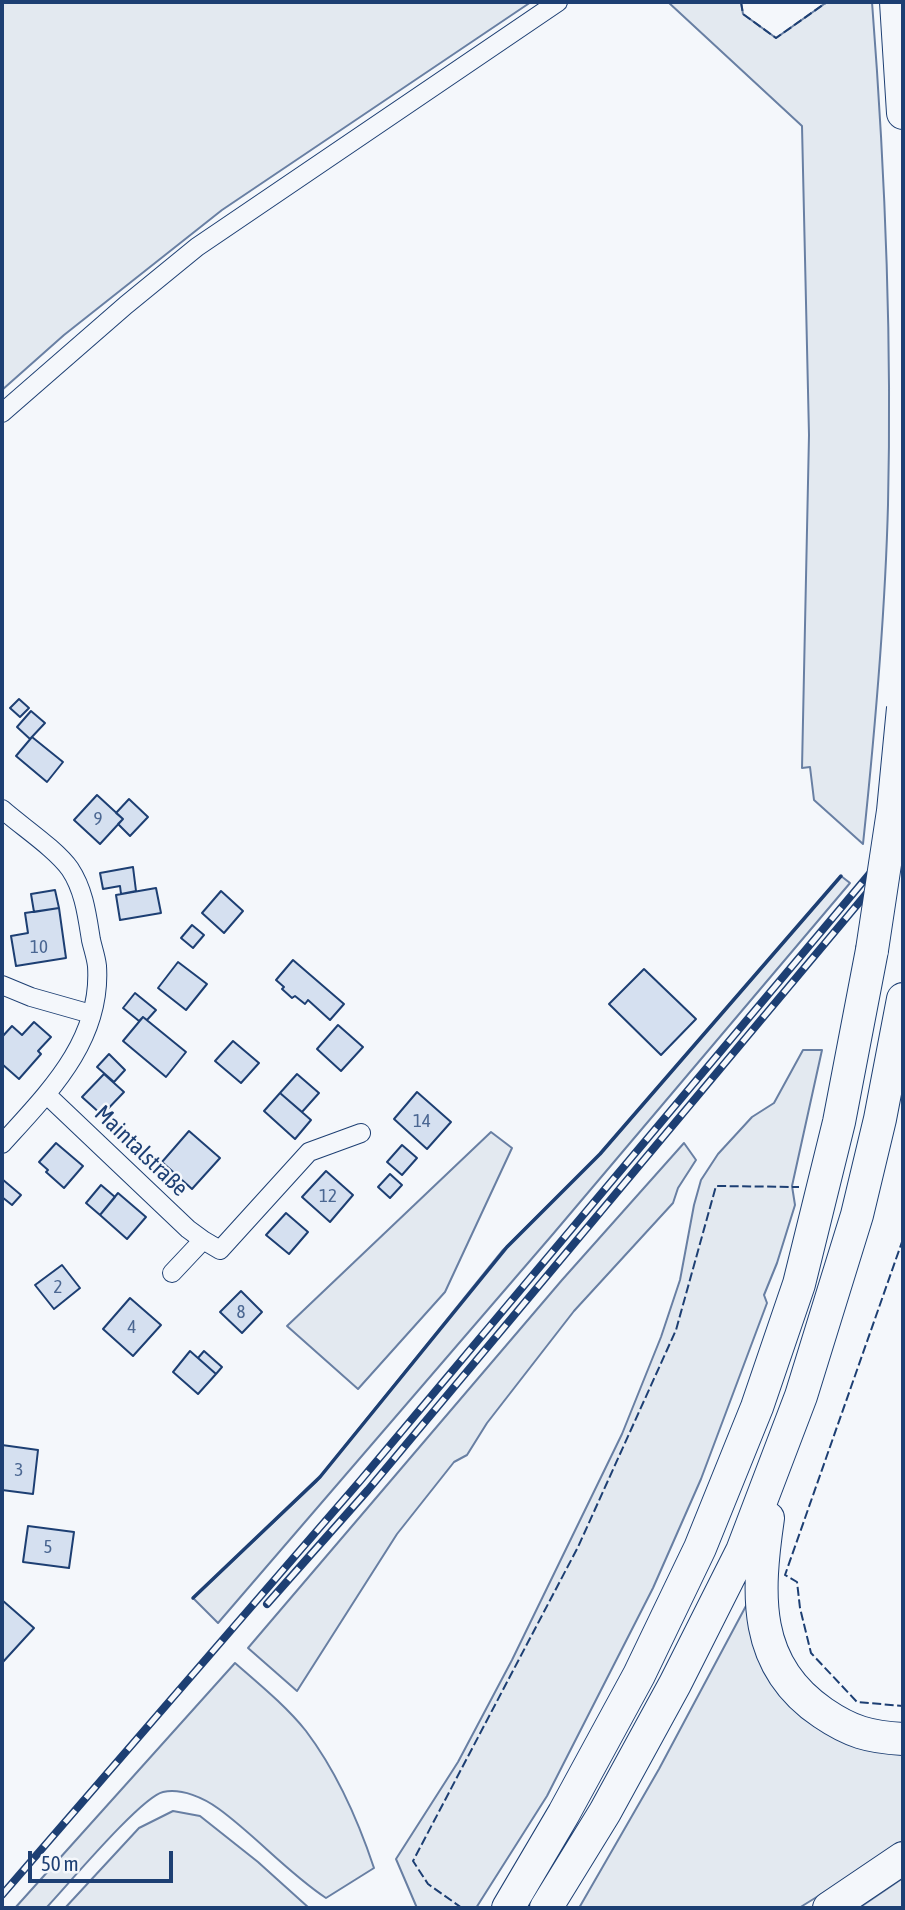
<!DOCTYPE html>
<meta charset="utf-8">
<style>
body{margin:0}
#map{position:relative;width:905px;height:1910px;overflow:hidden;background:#f4f7fb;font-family:"Asap Condensed",sans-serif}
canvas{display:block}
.frame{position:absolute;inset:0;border:4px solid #1d3f73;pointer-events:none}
.scale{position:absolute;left:28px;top:1851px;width:145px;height:32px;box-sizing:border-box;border:4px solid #1d3f73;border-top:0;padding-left:9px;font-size:21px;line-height:24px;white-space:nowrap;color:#1d3f73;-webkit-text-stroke:5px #f4f7fb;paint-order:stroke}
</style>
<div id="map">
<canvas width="905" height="1910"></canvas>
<div class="frame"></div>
<div class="scale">50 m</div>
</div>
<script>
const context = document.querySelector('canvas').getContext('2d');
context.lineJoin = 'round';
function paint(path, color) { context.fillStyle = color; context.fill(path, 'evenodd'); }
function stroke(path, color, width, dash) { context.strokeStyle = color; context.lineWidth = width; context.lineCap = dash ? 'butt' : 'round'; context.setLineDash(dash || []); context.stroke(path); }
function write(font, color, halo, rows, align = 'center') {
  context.font = font + ' "Asap Condensed",sans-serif'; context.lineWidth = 5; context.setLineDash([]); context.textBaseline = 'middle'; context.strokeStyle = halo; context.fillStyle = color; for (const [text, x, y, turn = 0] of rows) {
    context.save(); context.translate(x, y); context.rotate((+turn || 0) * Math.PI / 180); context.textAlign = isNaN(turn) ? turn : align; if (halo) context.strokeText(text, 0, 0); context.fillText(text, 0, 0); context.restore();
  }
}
const green = new Path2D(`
 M 2,2 L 531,2 L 222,210 L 64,335 L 2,390 Z
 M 668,2 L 741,2 L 743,14 L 776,38 L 827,2 L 872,2 C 885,169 892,337 888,505 C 885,619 875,731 863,844 L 814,800 L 810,767 L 802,768 L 809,435 L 802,126 Z
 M 841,876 L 850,883 L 553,1234 L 218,1623 L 193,1598 L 316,1482 L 503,1250 L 600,1154 Z
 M 803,1050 L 822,1050 L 792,1186 L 795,1205 L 777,1263 L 764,1295 L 767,1303 L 701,1479 L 653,1588 L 547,1796 L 476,1908 L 417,1908 L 396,1859 L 458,1762 L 512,1660 L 622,1434 L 661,1337 L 680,1280 L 694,1205 L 701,1180 L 718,1154 L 752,1117 L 774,1103 Z
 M 491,1132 L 512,1148 L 445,1292 L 358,1389 L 287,1326 Z
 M 684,1143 L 696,1160 L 678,1188 L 673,1203 L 574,1311 L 487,1423 L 467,1455 L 454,1462 L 397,1534 L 297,1691 L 248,1648 L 562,1280 Z
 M 747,1604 L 755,1649 L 903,1754 L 903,1841 L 886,1854 L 799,1908 L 579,1908 L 659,1769 Z
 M 235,1663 C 259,1684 286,1706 306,1731 C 337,1772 358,1820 374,1868 L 326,1898 C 287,1872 256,1836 219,1809 C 204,1798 182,1788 163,1792 C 141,1797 66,1887 46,1908 L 15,1908 Z
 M 173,1811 L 200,1816 L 258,1862 L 309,1908 L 65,1908 L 139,1828 Z
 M 903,1878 L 903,1908 L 859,1908 Z`);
const building = new Path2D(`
 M 19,699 L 29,708 L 20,717 L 10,708 Z
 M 31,711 L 45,723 L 30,739 L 17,727 Z
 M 32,737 L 63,762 L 47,782 L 16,756 Z
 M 97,795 L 123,819 L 100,844 L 74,820 Z
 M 129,799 L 148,817 L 130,836 L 118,824 L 123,819 L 116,813 Z
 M 133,867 L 136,891 L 121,894 L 120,886 L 103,889 L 100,873 Z
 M 156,888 L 161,913 L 120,920 L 116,895 Z
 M 55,890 L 59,908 L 34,912 L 31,894 Z
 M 221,891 L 243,911 L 224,933 L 202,913 Z
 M 59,908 L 66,958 L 16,966 L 11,936 L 28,933 L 25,913 Z
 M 192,925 L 204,935 L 193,948 L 181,938 Z
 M 293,960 L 344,1004 L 330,1020 L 308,1000 L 305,1004 L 295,996 L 292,998 L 282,989 L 284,987 L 276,980 Z
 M 178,962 L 207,984 L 186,1010 L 158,988 Z
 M 644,969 L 696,1019 L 661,1055 L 609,1004 Z
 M 135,993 L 156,1010 L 147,1020 L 143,1017 L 139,1021 L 123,1008 Z
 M 143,1017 L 186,1052 L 166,1077 L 123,1041 Z
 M 34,1022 L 51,1037 L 38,1051 L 41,1054 L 19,1079 L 2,1064 L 2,1037 L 12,1026 L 22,1035 Z
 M 338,1025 L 363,1047 L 341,1071 L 317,1049 Z
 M 233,1041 L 259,1063 L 241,1083 L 215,1061 Z
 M 109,1054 L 125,1070 L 114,1082 L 97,1067 Z
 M 104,1074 L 124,1092 L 102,1115 L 82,1097 Z
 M 297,1074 L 319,1093 L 302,1112 L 280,1093 Z
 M 417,1092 L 451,1122 L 427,1149 L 394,1119 Z
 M 280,1093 L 311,1120 L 295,1139 L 264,1111 Z
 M 189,1131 L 220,1158 L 192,1189 L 162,1162 Z
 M 56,1143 L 83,1166 L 64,1188 L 46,1172 L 48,1170 L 39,1162 Z
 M 402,1145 L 417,1158 L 402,1175 L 387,1162 Z
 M 326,1171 L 353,1195 L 330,1222 L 302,1197 Z
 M 390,1174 L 402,1185 L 390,1198 L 378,1187 Z
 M 2,1179 L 21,1195 L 12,1205 L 2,1197 Z
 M 101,1185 L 115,1197 L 100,1215 L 86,1203 Z
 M 118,1193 L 146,1217 L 127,1239 L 100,1215 Z
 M 286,1213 L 308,1232 L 289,1254 L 266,1235 Z
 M 62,1265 L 80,1288 L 54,1309 L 35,1285 Z
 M 241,1291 L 262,1312 L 242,1333 L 220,1312 Z
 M 130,1298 L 161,1325 L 133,1356 L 103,1329 Z
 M 190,1351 L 216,1374 L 198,1394 L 173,1372 Z
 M 204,1351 L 222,1367 L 216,1374 L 198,1358 Z
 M 2,1445 L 38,1450 L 33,1494 L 2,1490 Z
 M 28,1526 L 74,1532 L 69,1568 L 23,1562 Z
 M 2,1600 L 34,1628 L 2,1663 Z`);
const minor = new Path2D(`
 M 2,413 L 126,305 L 197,247 L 558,2
 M 2,809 C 21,826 56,849 70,869 C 84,890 87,915 91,940 C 93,949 96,957 97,966 C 102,1041 48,1093 2,1144
 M 2,985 L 31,997 L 91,1014
 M 47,1095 L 188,1229 L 203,1240 L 172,1273
 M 203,1240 L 220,1250 L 309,1152 L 361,1133`);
const motorway = new Path2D(`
 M 896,2 L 903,113
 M 768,1518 C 757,1594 752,1665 823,1713 C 851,1732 869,1737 903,1739
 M 508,1908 L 564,1813 L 639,1675 L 700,1548 L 757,1407 L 799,1284 L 839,1122 L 872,950
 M 546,1908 L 605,1812 L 675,1684 L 742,1551 L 801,1396 L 857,1215 L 880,1119 L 903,999
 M 829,1908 L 903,1858`);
const rail = new Path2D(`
 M 267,1604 L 368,1490 L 903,850
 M 2,1895 L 360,1481 L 903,834`);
const motorwayBridge = new Path2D(`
 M 872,950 L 893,811 L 903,708`);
const fence = new Path2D(`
 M 741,2 L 743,14 L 776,38 L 827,2
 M 903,1239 L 785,1575 L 797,1582 L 800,1608 L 811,1653 L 857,1702 L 903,1706
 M 462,1908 L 428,1884 L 413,1861 L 578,1547 L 676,1330 L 716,1186 L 799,1187`);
const wall = new Path2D(`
 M 193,1598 L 320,1477 L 507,1247 L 600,1154 L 841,876`);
const numberNames = [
 ["9",98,819],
 ["10",39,947],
 ["14",422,1121],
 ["12",328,1196],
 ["2",58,1287],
 ["8",241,1312],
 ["4",132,1327],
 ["3",19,1470],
 ["5",48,1547]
];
const streetNames = [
 ["Maintalstraße",141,1151,44]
];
paint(green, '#e3e9f0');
stroke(green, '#687fa3', 2);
paint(building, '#d5e0f0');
stroke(building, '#1d3f73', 2);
stroke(minor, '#1d3f73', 20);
stroke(motorway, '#1d3f73', 34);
stroke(minor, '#f4f7fb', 18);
stroke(motorway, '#f4f7fb', 32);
stroke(rail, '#1d3f73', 8);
stroke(rail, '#f4f7fb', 5, [16]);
stroke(motorwayBridge, '#1d3f73', 34, []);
stroke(motorwayBridge, '#f4f7fb', 32);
stroke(fence, '#1d3f73', 2, [9, 3.5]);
stroke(wall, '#1d3f73', 3.5);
write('19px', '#4b6792', null, numberNames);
write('23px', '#1d3f73', '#f4f7fb', streetNames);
</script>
